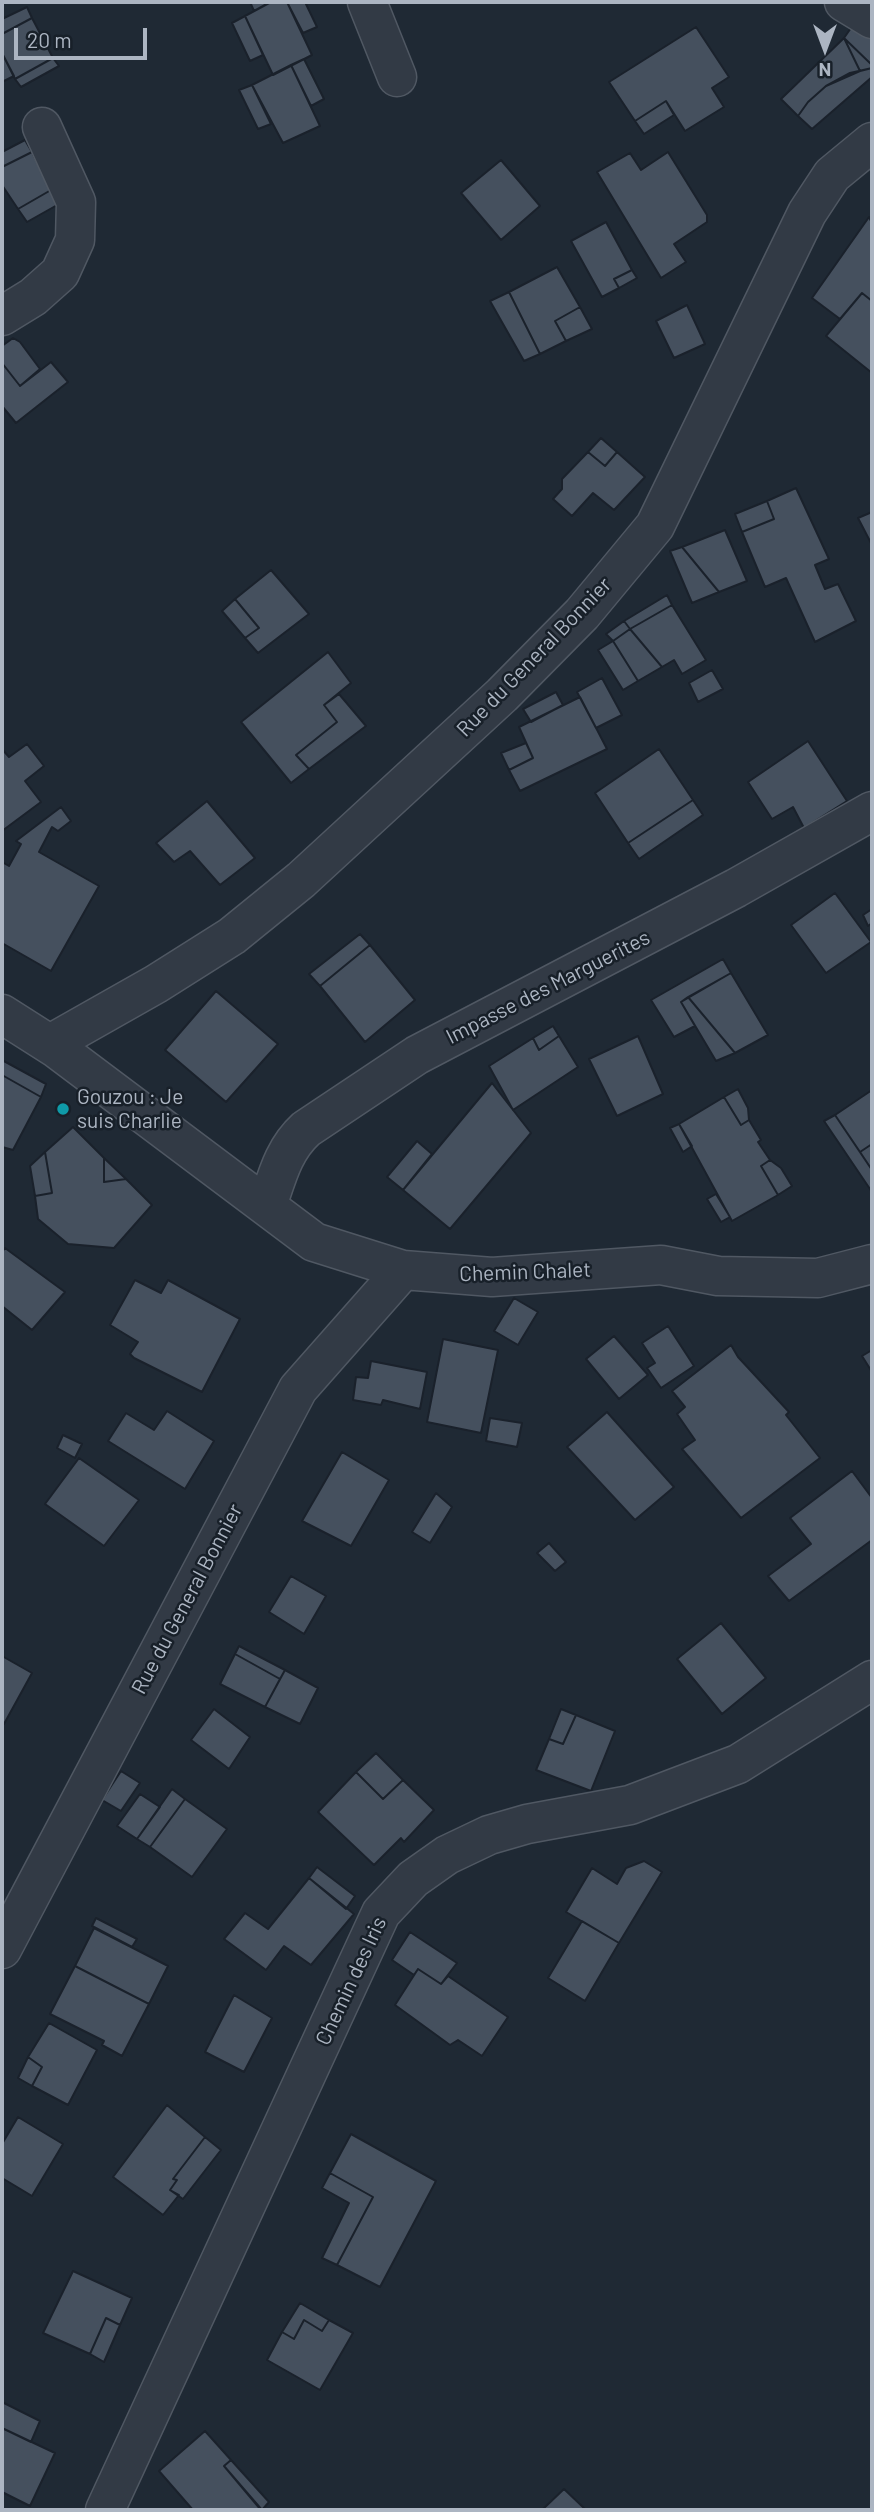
<!DOCTYPE html>
<style>
body{margin:0}
#map{position:relative;width:874px;height:2512px;overflow:hidden;background:#1f2934;font-family:Barlow,sans-serif}
canvas{display:block}
.frame{position:absolute;inset:0;border:4px solid #acb5c2;pointer-events:none}
.north{position:absolute;left:790px;top:14px;width:70px;height:70px;-webkit-text-stroke:5px #182029;paint-order:stroke;rotate:180deg;font-size:19px;font-weight:700;line-height:28px;text-align:center;color:#acb5c2}
.north::after{content:'';display:block;margin:auto;width:24px;height:32px;background:#acb5c2;clip-path:polygon(50% 0,100% 100%,50% 72%,0 100%)}
.scale{position:absolute;left:14px;top:28px;width:133px;height:32px;box-sizing:border-box;border:4px solid #acb5c2;border-top:0;padding-left:9px;font-size:21px;line-height:24px;white-space:nowrap;color:#acb5c2;-webkit-text-stroke:5px #182029;paint-order:stroke}
</style>
<div id="map">
<canvas width="874" height="2512"></canvas>
<div class="frame"></div>
<div class="north">N</div>
<div class="scale">20 m</div>
</div>
<script>
const context = document.querySelector('canvas').getContext('2d');
context.lineJoin = 'round';
function paint(path, color) { context.fillStyle = color; context.fill(path, 'evenodd'); }
function stroke(path, color, width, dash) { context.strokeStyle = color; context.lineWidth = width; context.lineCap = dash ? 'butt' : 'round'; context.setLineDash(dash || []); context.stroke(path); }
function write(font, color, halo, rows, align = 'center') {
  context.font = font + ' Barlow,sans-serif'; context.lineWidth = 5; context.setLineDash([]); context.textBaseline = 'middle'; context.strokeStyle = halo; context.fillStyle = color; for (const [text, x, y, turn = 0] of rows) {
    context.save(); context.translate(x, y); context.rotate((+turn || 0) * Math.PI / 180); context.textAlign = isNaN(turn) ? turn : align; if (halo) context.strokeText(text, 0, 0); context.fillText(text, 0, 0); context.restore();
  }
}
const building = new Path2D(`
 M 250,2 L 263,2 L 265,5 L 254,11 Z
 M 271,2 L 287,2 L 312,55 L 273,75 L 245,16 Z
 M 287,2 L 305,2 L 317,27 L 303,33 Z
 M 27,7 L 32,18 L 2,34 L 2,19 Z
 M 245,16 L 263,55 L 250,61 L 232,23 Z
 M 32,18 L 53,58 L 15,79 L 2,53 L 2,34 Z
 M 853,25 L 872,33 L 872,65 L 844,38 Z
 M 696,27 L 729,77 L 712,88 L 724,107 L 685,131 L 666,101 L 635,121 L 609,82 Z
 M 844,38 L 872,65 L 872,68 L 860,71 Z
 M 844,38 L 860,71 L 826,86 L 808,102 L 798,116 L 781,99 Z
 M 2,53 L 14,76 L 2,82 Z
 M 53,58 L 59,66 L 21,87 L 15,79 Z
 M 304,59 L 324,99 L 311,106 L 291,65 Z
 M 291,65 L 320,126 L 283,143 L 252,85 Z
 M 872,68 L 872,77 L 812,129 L 798,116 L 808,102 L 826,86 L 850,73 Z
 M 252,85 L 271,124 L 258,129 L 239,90 Z
 M 666,101 L 674,115 L 644,134 L 635,121 Z
 M 25,140 L 32,152 L 2,167 L 2,152 Z
 M 32,152 L 51,190 L 18,209 L 2,185 L 2,167 Z
 M 668,152 L 707,215 L 707,222 L 674,244 L 686,262 L 661,278 L 597,172 L 630,153 L 641,170 Z
 M 501,160 L 540,206 L 501,240 L 461,193 Z
 M 51,190 L 59,204 L 27,222 L 18,209 Z
 M 869,217 L 872,223 L 872,301 L 862,293 L 840,319 L 812,298 Z
 M 606,222 L 632,270 L 614,279 L 619,288 L 602,297 L 571,241 Z
 M 557,267 L 580,307 L 555,321 L 566,341 L 540,354 L 509,292 Z
 M 632,270 L 637,278 L 619,288 L 614,279 Z
 M 509,292 L 540,354 L 524,361 L 490,301 Z
 M 862,293 L 872,301 L 872,373 L 826,336 Z
 M 687,305 L 705,344 L 674,358 L 656,321 Z
 M 580,307 L 592,329 L 566,341 L 555,321 Z
 M 13,338 L 20,342 L 40,369 L 20,386 L 2,363 L 2,346 Z
 M 51,362 L 68,382 L 16,423 L 2,406 L 2,363 L 20,386 Z
 M 601,438 L 617,452 L 605,466 L 588,452 Z
 M 588,452 L 605,466 L 617,452 L 645,477 L 614,510 L 593,493 L 572,516 L 553,499 L 562,489 L 562,479 Z
 M 796,488 L 829,559 L 815,565 L 825,589 L 838,584 L 856,621 L 815,642 L 786,578 L 765,587 L 742,532 L 774,519 L 767,501 Z
 M 767,501 L 774,519 L 742,532 L 735,514 Z
 M 872,512 L 872,545 L 858,518 Z
 M 725,530 L 747,581 L 719,592 L 682,547 Z
 M 682,547 L 719,592 L 692,603 L 670,551 Z
 M 271,570 L 309,614 L 258,653 L 245,638 L 259,628 L 235,599 Z
 M 667,595 L 672,605 L 630,629 L 624,621 Z
 M 235,599 L 259,628 L 245,638 L 222,611 Z
 M 672,605 L 706,660 L 682,674 L 674,660 L 662,667 L 630,629 Z
 M 624,621 L 630,629 L 613,641 L 606,634 Z
 M 630,629 L 662,667 L 638,681 L 613,641 Z
 M 613,641 L 638,681 L 623,690 L 598,650 Z
 M 328,652 L 351,683 L 324,705 L 337,722 L 296,755 L 309,769 L 291,783 L 241,722 Z
 M 712,670 L 723,689 L 698,702 L 689,683 Z
 M 602,678 L 622,715 L 596,728 L 577,692 Z
 M 556,692 L 563,705 L 531,722 L 523,709 Z
 M 339,694 L 366,726 L 309,769 L 296,755 L 337,722 L 324,705 Z
 M 580,697 L 607,749 L 520,791 L 509,770 L 533,758 L 519,727 Z
 M 808,741 L 847,801 L 804,828 L 793,807 L 772,819 L 748,782 Z
 M 526,743 L 533,758 L 509,770 L 501,753 Z
 M 27,744 L 44,766 L 25,781 L 41,802 L 2,831 L 2,749 L 9,757 Z
 M 659,749 L 693,800 L 628,843 L 595,793 Z
 M 693,800 L 703,815 L 639,859 L 628,843 Z
 M 207,801 L 255,858 L 220,885 L 190,851 L 174,862 L 156,843 Z
 M 61,807 L 71,821 L 58,831 L 52,827 L 39,852 L 99,886 L 51,971 L 2,943 L 2,862 L 9,866 L 21,844 L 16,841 Z
 M 835,893 L 871,942 L 826,973 L 791,925 Z
 M 872,909 L 872,923 L 868,926 L 863,915 Z
 M 360,934 L 370,945 L 320,986 L 309,974 Z
 M 370,945 L 415,1000 L 365,1042 L 320,986 Z
 M 723,959 L 731,973 L 681,1002 L 695,1026 L 674,1037 L 651,1000 Z
 M 731,973 L 768,1035 L 735,1053 L 688,997 Z
 M 216,991 L 278,1044 L 226,1102 L 165,1050 Z
 M 688,997 L 735,1053 L 716,1061 L 681,1002 Z
 M 553,1026 L 559,1036 L 539,1050 L 533,1038 Z
 M 559,1036 L 578,1067 L 513,1110 L 489,1066 L 533,1038 L 539,1050 Z
 M 638,1036 L 663,1094 L 617,1116 L 589,1059 Z
 M 2,1060 L 46,1084 L 41,1097 L 2,1075 Z
 M 2,1075 L 41,1097 L 13,1150 L 2,1147 Z
 M 492,1083 L 531,1133 L 450,1229 L 403,1190 Z
 M 738,1089 L 748,1108 L 749,1120 L 741,1125 L 724,1097 Z
 M 872,1090 L 872,1144 L 860,1152 L 835,1115 Z
 M 724,1097 L 741,1125 L 749,1120 L 761,1140 L 758,1142 L 770,1160 L 761,1166 L 778,1195 L 732,1221 L 679,1124 Z
 M 835,1115 L 872,1170 L 872,1192 L 824,1121 Z
 M 679,1124 L 692,1146 L 683,1152 L 670,1128 Z
 M 73,1127 L 104,1158 L 104,1182 L 126,1179 L 152,1205 L 114,1248 L 68,1244 L 38,1219 L 35,1196 L 52,1193 L 45,1152 Z
 M 417,1141 L 432,1154 L 403,1190 L 387,1177 Z
 M 872,1144 L 872,1170 L 860,1152 Z
 M 45,1152 L 52,1193 L 35,1196 L 30,1166 Z
 M 104,1158 L 126,1179 L 104,1182 Z
 M 770,1160 L 781,1168 L 792,1186 L 778,1195 L 761,1166 Z
 M 716,1194 L 730,1217 L 721,1222 L 707,1199 Z
 M 5,1248 L 65,1292 L 32,1330 L 2,1306 L 2,1252 Z
 M 135,1280 L 161,1293 L 168,1280 L 240,1319 L 202,1392 L 134,1358 L 130,1354 L 138,1342 L 110,1325 Z
 M 514,1298 L 538,1312 L 518,1345 L 494,1331 Z
 M 668,1326 L 694,1366 L 661,1388 L 647,1368 L 655,1363 L 642,1343 Z
 M 614,1336 L 648,1375 L 619,1399 L 586,1359 Z
 M 443,1339 L 498,1350 L 481,1433 L 427,1422 Z
 M 731,1345 L 738,1357 L 789,1412 L 786,1415 L 820,1458 L 741,1518 L 682,1449 L 695,1440 L 677,1414 L 685,1407 L 672,1391 Z
 M 872,1350 L 872,1372 L 862,1356 Z
 M 371,1361 L 427,1372 L 420,1409 L 383,1400 L 381,1405 L 353,1400 L 356,1377 L 368,1378 Z
 M 167,1411 L 214,1441 L 185,1489 L 108,1441 L 126,1413 L 154,1430 Z
 M 607,1412 L 674,1487 L 635,1520 L 567,1447 Z
 M 490,1418 L 522,1423 L 517,1447 L 486,1441 Z
 M 63,1435 L 82,1444 L 75,1458 L 57,1448 Z
 M 342,1452 L 389,1480 L 351,1546 L 302,1521 Z
 M 79,1458 L 139,1500 L 104,1546 L 45,1504 Z
 M 852,1471 L 872,1498 L 872,1540 L 789,1601 L 768,1576 L 811,1544 L 790,1518 Z
 M 436,1493 L 452,1507 L 430,1543 L 412,1532 Z
 M 549,1543 L 566,1562 L 555,1571 L 537,1553 Z
 M 291,1576 L 326,1596 L 304,1634 L 269,1612 Z
 M 721,1623 L 766,1678 L 722,1714 L 677,1659 Z
 M 239,1646 L 285,1670 L 280,1679 L 235,1654 Z
 M 235,1654 L 280,1679 L 265,1707 L 220,1684 Z
 M 2,1656 L 32,1673 L 4,1724 L 2,1723 Z
 M 285,1670 L 318,1688 L 300,1724 L 265,1707 Z
 M 214,1709 L 250,1737 L 229,1769 L 191,1740 Z
 M 561,1709 L 576,1715 L 563,1744 L 549,1739 Z
 M 576,1715 L 615,1731 L 591,1791 L 536,1770 L 549,1739 L 563,1744 Z
 M 376,1753 L 403,1780 L 383,1799 L 356,1772 Z
 M 121,1771 L 140,1783 L 121,1811 L 102,1800 Z
 M 356,1772 L 383,1799 L 403,1780 L 434,1810 L 404,1842 L 401,1838 L 374,1865 L 318,1812 Z
 M 172,1789 L 185,1799 L 150,1847 L 137,1839 Z
 M 140,1794 L 160,1807 L 137,1839 L 117,1826 Z
 M 185,1799 L 227,1829 L 192,1877 L 150,1847 Z
 M 644,1861 L 662,1872 L 619,1943 L 566,1912 L 592,1868 L 617,1884 L 626,1868 Z
 M 317,1867 L 355,1896 L 346,1909 L 309,1878 Z
 M 309,1878 L 354,1914 L 311,1965 L 284,1946 L 266,1970 L 224,1939 L 245,1913 L 268,1929 Z
 M 96,1918 L 137,1939 L 132,1947 L 92,1926 Z
 M 582,1921 L 619,1943 L 585,2001 L 548,1978 Z
 M 94,1928 L 168,1966 L 149,2004 L 75,1966 Z
 M 410,1932 L 457,1963 L 441,1984 L 418,1969 L 414,1975 L 392,1960 Z
 M 75,1966 L 149,2004 L 122,2056 L 102,2045 L 104,2041 L 50,2014 Z
 M 418,1969 L 441,1984 L 448,1976 L 508,2017 L 482,2056 L 458,2040 L 450,2045 L 395,2005 Z
 M 234,1995 L 272,2018 L 244,2072 L 205,2052 Z
 M 49,2023 L 97,2050 L 68,2105 L 32,2086 L 42,2067 L 28,2057 Z
 M 28,2057 L 42,2067 L 32,2086 L 18,2078 Z
 M 167,2105 L 205,2137 L 173,2179 L 177,2180 L 170,2190 L 179,2195 L 163,2215 L 113,2177 Z
 M 18,2117 L 63,2144 L 32,2196 L 2,2178 L 2,2144 Z
 M 351,2134 L 436,2181 L 380,2287 L 337,2265 L 373,2197 L 330,2173 Z
 M 205,2137 L 221,2150 L 183,2199 L 170,2190 L 177,2180 L 173,2179 Z
 M 330,2173 L 373,2197 L 337,2265 L 322,2258 L 349,2203 L 322,2188 Z
 M 73,2271 L 132,2298 L 120,2325 L 106,2318 L 90,2354 L 43,2333 Z
 M 300,2303 L 329,2320 L 322,2331 L 304,2320 L 294,2339 L 282,2332 Z
 M 106,2318 L 120,2325 L 104,2362 L 90,2354 Z
 M 304,2320 L 322,2331 L 329,2320 L 353,2333 L 320,2390 L 267,2360 L 282,2332 L 294,2339 Z
 M 2,2402 L 40,2421 L 31,2442 L 2,2428 Z
 M 2,2428 L 55,2453 L 30,2506 L 2,2492 Z
 M 205,2431 L 231,2460 L 224,2466 L 261,2510 L 193,2510 L 159,2471 Z
 M 231,2460 L 269,2502 L 262,2510 L 224,2466 Z
 M 564,2489 L 586,2510 L 542,2510 Z`);
const minor = new Path2D(`
 M 367,2 L 397,77
 M 844,2 L 872,19
 M 2,316 L 33,297 L 60,273 L 75,240 L 76,202 L 42,127
 M 2,1014 L 57,1049 L 314,1242 L 403,1270 L 492,1277 L 661,1265 L 718,1276 L 818,1278 L 872,1264
 M 50,1044 L 156,984 L 232,936 L 301,880 L 502,695 L 582,614 L 655,526 L 807,213 L 832,175 L 872,142
 M 267,1206 C 277,1177 283,1150 306,1129 L 417,1055 L 736,888 L 872,811
 M 2,1949 L 298,1389 L 403,1270
 M 105,2510 L 381,1913 L 413,1879 L 447,1855 L 489,1835 L 527,1824 L 630,1805 L 738,1764 L 872,1680`);
const markers = [
 [63,1109,7,"#0f9aa8"]
];
const streetNames = [
 ["Rue du General Bonnier",534,657,-46],
 ["Impasse des Marguerites",548,987,-27],
 ["Chemin Chalet",525,1272,-2],
 ["Rue du General Bonnier",187,1599,-62],
 ["Chemin des Iris",351,1981,-65]
];
const poiNames = [
 ["Gouzou : Je",77,1097],
 ["suis Charlie",77,1121]
];
paint(building, '#45505e');
stroke(building, '#1a212b', 2);
stroke(minor, '#505863', 41);
stroke(minor, '#323a45', 38);
for (const [x, y, r, color] of markers) { const dot = new Path2D(); dot.arc(x, y, r, 0, 2 * Math.PI); context.fillStyle = color; context.fill(dot); stroke(dot, '#182029', 2.5); }
write('21px', '#acb5c2', '#182029', streetNames);
write('21px', '#acb5c2', '#182029', poiNames, 'left');
</script>
